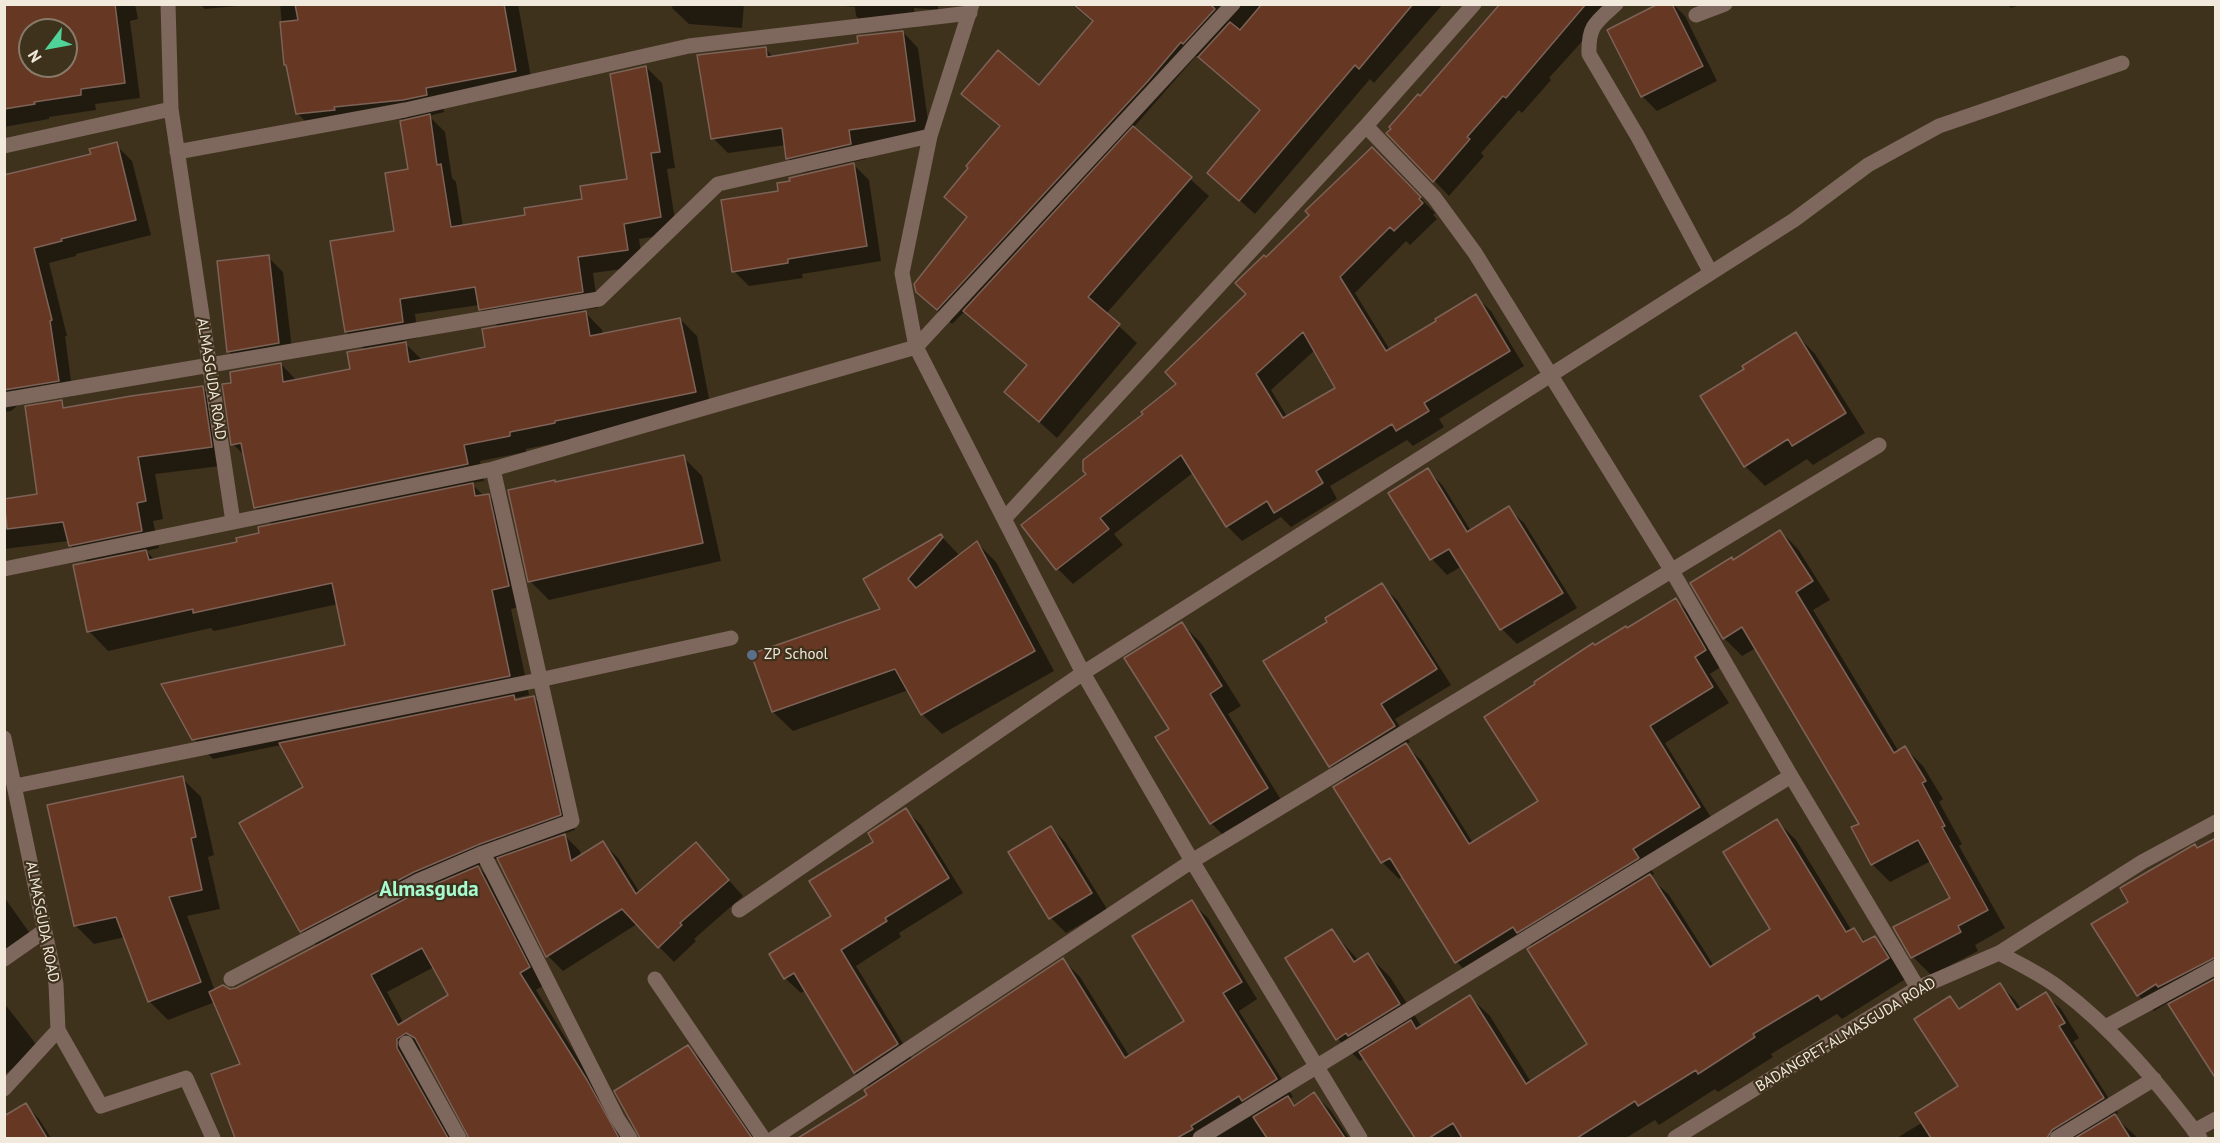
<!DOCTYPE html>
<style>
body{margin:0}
#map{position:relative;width:2220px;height:1143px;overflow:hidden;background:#3f321d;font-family:"PT Sans",sans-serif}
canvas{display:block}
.frame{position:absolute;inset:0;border:6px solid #f1e9dc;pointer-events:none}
.north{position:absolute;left:18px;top:18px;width:60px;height:60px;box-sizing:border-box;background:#3f321d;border:2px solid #867b69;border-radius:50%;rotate:238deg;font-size:16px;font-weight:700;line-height:24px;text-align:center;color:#f1e9dc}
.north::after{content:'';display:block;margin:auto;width:21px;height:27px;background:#4fd399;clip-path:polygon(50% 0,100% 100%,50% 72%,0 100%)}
</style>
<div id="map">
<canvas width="2220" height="1143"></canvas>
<div class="frame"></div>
<div class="north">N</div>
</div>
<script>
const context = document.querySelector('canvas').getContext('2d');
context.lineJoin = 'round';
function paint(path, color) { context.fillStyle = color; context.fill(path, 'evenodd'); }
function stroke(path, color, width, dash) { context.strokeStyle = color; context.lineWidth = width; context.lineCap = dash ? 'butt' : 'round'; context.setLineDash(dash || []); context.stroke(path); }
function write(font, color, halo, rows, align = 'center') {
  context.font = font + ' "PT Sans",sans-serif'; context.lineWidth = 4.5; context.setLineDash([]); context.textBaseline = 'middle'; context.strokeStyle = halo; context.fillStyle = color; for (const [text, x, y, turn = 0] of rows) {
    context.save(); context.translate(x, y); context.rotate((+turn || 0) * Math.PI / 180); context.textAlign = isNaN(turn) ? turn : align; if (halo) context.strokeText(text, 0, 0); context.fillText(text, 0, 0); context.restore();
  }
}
const shadow = new Path2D(`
 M 4,4 L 135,4 L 138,19 L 130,21 L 140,98 L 95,104 L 96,110 L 49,117 L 49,119 L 4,127 ZM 30,30 L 66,30 L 66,66 L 30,66 Z
 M 200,4 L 259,4 L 205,9 Z
 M 280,4 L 518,4 L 533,89 L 443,105 L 444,112 L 429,116 L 445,132 L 452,178 L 456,182 L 463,227 L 526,217 L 584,200 L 628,181 L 646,67 L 662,83 L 675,168 L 667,169 L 677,233 L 639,239 L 643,266 L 593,273 L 598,308 L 583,310 L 602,330 L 603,335 L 680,319 L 697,336 L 711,409 L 571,438 L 571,440 L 526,449 L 526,452 L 480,461 L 484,481 L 471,483 L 484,496 L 488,495 L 507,515 L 528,605 L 511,609 L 529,695 L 515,698 L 518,701 L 533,697 L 549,713 L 575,830 L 563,834 L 580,851 L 581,856 L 603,843 L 618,858 L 640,893 L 696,844 L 743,896 L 694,939 L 696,941 L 674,962 L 637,924 L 563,971 L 548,956 L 498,858 L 477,866 L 495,884 L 546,984 L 536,990 L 603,1099 L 624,1138 L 469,1138 L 469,1133 L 423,1050 L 418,1051 L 454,1138 L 256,1138 L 220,1072 L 242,1065 L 215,1002 L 168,1020 L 149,1001 L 125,937 L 94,944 L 75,925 L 182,778 L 201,797 L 214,855 L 208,857 L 220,909 L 187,916 L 215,991 L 236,989 L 317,946 L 302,931 L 305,787 L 281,745 L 213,759 L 194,739 L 347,646 L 338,604 L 214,631 L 211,628 L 108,651 L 89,631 L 88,563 L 70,545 L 69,541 L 4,549 L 4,500 L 38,496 L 202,388 L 220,406 L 229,465 L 155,474 L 163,519 L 153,521 L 159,548 L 146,551 L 155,560 L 239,543 L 260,534 L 273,525 L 255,507 L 245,456 L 233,444 L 233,384 L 281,364 L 297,381 L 352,371 L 365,350 L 346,332 L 396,232 L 410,171 L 402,119 L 351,124 L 315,131 L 297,113 L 286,65 ZM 480,305 L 480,309 L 499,327 L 486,349 L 423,361 L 403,341 L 418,338 L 415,314 ZM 434,967 L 450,996 L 404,1024 L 387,992 Z
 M 673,4 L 744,4 L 742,28 L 689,24 L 672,8 Z
 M 823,4 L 938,4 L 938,10 L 914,8 L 916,27 L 873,32 L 856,16 L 855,7 Z
 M 1071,4 L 1443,4 L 1374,83 L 1370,79 L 1255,214 L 1209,173 L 1261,111 L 1199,56 L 1196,56 L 1133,128 L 1209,196 L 1106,314 L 1137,343 L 1057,438 L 1006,392 L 1028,366 L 965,311 L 952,324 L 917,292 L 968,218 L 946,197 L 1000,127 L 963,94 L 1039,87 L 1094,23 Z
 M 1500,4 L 1616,4 L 1549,78 L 1551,80 L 1522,113 L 1519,110 L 1481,153 L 1484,156 L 1449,196 L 1388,133 Z
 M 1661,4 L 1673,4 L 1685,16 L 1717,81 L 1657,111 L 1642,96 Z
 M 2007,4 L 2023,4 L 2011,8 Z
 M 903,32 L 918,48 L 930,136 L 863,145 L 866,159 L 803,173 L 788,158 L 786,145 L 728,153 L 713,138 L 765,48 L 774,58 L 860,44 Z
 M 117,146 L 132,161 L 151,235 L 76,254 L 76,256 L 49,263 L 67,336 L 65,336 L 73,396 L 18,405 L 11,411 L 4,412 L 4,177 L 93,156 Z
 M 1388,164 L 1435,213 L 1433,215 L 1437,219 L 1410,245 L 1406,241 L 1355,293 L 1390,350 L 1438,321 L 1475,296 L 1491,311 L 1524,366 L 1439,419 L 1444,427 L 1413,446 L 1407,440 L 1330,486 L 1337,499 L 1291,527 L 1281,517 L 1242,541 L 1227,526 L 1194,472 L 1114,534 L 1123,545 L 1073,584 L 1058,569 L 1088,475 L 1145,414 L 1179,385 L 1248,294 L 1266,259 ZM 1315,350 L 1337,388 L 1288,418 L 1271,390 Z
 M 854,165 L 869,180 L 881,261 L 802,274 L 803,278 L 749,286 L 734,271 L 780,192 L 791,182 Z
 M 268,257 L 283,272 L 293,358 L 244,367 L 229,352 Z
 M 1796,334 L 1815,354 L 1865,433 L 1813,465 L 1807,459 L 1765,486 L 1745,466 L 1746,369 Z
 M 683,457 L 702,476 L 721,561 L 549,600 L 530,581 L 554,481 L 557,483 Z
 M 1428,470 L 1443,486 L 1471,531 L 1508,508 L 1524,523 L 1577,608 L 1517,644 L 1502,629 L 1462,566 L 1447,575 L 1432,559 L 1391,494 Z
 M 1780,531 L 1798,549 L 1830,600 L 1813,610 L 1899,752 L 1905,748 L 1923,766 L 1943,799 L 1939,802 L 1962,844 L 1959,846 L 2005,928 L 1975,945 L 1978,951 L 1931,975 L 1913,957 L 1895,928 L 1952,899 L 1931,861 L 1890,882 L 1872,864 L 1861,824 L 1756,648 L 1742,656 L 1724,638 L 1692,583 L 1734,561 Z
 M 941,536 L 960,556 L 977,543 L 996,562 L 1054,671 L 942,734 L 922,714 L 909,690 L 793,731 L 773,712 L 753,655 L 882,610 Z
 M 1381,585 L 1397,600 L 1451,685 L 1395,719 L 1410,742 L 1405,745 L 1422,761 L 1473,843 L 1540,801 L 1595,647 L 1627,630 L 1676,600 L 1692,616 L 1722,666 L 1710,674 L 1729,703 L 1665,743 L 1715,824 L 1649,866 L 1654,874 L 1650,877 L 1669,895 L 1714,966 L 1772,930 L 1777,821 L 1796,840 L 1852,931 L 1854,929 L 1866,942 L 1875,938 L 1894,957 L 1907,978 L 1842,1019 L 1837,1014 L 1771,1054 L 1773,1057 L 1718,1092 L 1715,1089 L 1659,1125 L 1655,1120 L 1626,1138 L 1417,1138 L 1365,1058 L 1360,1061 L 1338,1039 L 1332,931 L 1359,961 L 1368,955 L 1390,977 L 1422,1027 L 1470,997 L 1490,1016 L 1531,1082 L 1589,1045 L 1530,943 L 1473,979 L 1457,962 L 1403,876 L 1399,879 L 1382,862 L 1336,787 L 1345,781 L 1330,766 L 1330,622 Z
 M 1182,624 L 1201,643 L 1241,706 L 1228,714 L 1286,808 L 1231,843 L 1211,823 L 1171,729 Z
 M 906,810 L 921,825 L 963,893 L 899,933 L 901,937 L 856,966 L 913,1060 L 1063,960 L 1080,977 L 1130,1057 L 1186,1022 L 1191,902 L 1208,918 L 1257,999 L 1239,1011 L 1293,1097 L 1289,1099 L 1296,1106 L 1314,1094 L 1331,1111 L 1349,1138 L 825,1138 L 818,1128 L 869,1096 L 870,1088 L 855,1073 L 806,990 L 801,993 L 785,978 L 771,955 L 833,917 L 875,842 Z
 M 1051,827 L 1066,843 L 1107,909 L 1066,933 L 1051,918 L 1010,853 Z
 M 2216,840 L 2216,1076 L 2169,1002 L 2154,1011 L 2138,995 L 2130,903 L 2122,888 L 2195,846 L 2198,849 Z
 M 4,897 L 34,939 L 4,959 Z
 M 2000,985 L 2015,1000 L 2021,1009 L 2045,994 L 2061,1009 L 2079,1038 L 2073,1042 L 2118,1113 L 2114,1116 L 2138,1138 L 1897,1138 L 1923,1122 L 1960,1087 L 1950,998 L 1961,1009 Z
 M 4,1003 L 39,1048 L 4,1075 Z
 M 688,1047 L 704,1063 L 755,1138 L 641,1138 Z
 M 26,1105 L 39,1119 L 51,1138 L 4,1138 L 4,1118 Z`);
const building = new Path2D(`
 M 4,4 L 115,4 L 125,83 L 81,89 L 81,95 L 34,102 L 35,104 L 4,109 ZM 30,30 L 66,30 L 66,66 L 30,66 Z
 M 295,4 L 504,4 L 516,71 L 426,88 L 427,95 L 403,100 L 334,107 L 335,110 L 296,114 L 286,65 L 284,65 L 280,22 L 298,20 Z
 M 1073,4 L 1210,4 L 1215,9 L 1183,44 L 1181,42 L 1148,81 L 937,310 L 916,292 L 914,284 L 967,217 L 944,197 L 968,168 L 966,166 L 1000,126 L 961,94 L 998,50 L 1039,85 L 1093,21 Z
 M 1262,4 L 1413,4 L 1359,69 L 1355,65 L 1239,201 L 1207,173 L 1260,110 L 1198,57 L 1230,22 L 1240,30 Z
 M 1500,4 L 1586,4 L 1506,98 L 1503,96 L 1467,137 L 1470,139 L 1433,182 L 1386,133 L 1391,129 L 1389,127 L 1418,94 L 1420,96 Z
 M 1658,4 L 1672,4 L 1703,66 L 1641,97 L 1607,30 Z
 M 903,31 L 915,121 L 849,130 L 851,144 L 786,159 L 782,128 L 711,139 L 697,55 L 766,47 L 767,57 L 858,43 L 857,36 Z
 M 646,66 L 660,152 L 651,153 L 661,217 L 624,224 L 628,250 L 578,257 L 583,292 L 479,310 L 475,287 L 400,299 L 403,322 L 345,332 L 330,241 L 394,231 L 385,173 L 408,169 L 400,121 L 430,114 L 437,165 L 441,164 L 451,227 L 525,215 L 524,208 L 582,199 L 580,186 L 627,179 L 610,74 Z
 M 1133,126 L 1192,177 L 1088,297 L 1120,324 L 1039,422 L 1004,392 L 1027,365 L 963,311 Z
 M 117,142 L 136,220 L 61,239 L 62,241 L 34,248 L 52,320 L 50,321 L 59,381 L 4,390 L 4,175 L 91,154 L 89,149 Z
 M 1372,147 L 1421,197 L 1419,199 L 1423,203 L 1394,231 L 1390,227 L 1340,277 L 1386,351 L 1436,321 L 1435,319 L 1476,294 L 1510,351 L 1424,403 L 1429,411 L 1396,431 L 1392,424 L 1316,471 L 1323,483 L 1274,513 L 1267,501 L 1226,527 L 1181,455 L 1100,518 L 1109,529 L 1056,570 L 1021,525 L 1086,474 L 1083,471 L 1083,460 L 1143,414 L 1141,412 L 1176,384 L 1165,372 L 1246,294 L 1235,283 L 1264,255 L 1266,257 L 1309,215 L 1305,211 ZM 1303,332 L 1335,388 L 1283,418 L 1256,374 Z
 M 854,163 L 867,246 L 788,259 L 788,263 L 732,272 L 721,200 L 778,191 L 777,183 L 790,181 L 789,178 Z
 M 269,255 L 279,343 L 227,352 L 217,261 Z
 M 586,311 L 590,336 L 680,318 L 696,392 L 555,421 L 555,423 L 510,432 L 510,436 L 464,445 L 468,464 L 254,508 L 241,443 L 231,445 L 222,384 L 231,383 L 230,372 L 281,363 L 283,382 L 350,369 L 347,352 L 406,342 L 409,362 L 485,347 L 482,329 Z
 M 1796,332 L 1846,413 L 1792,446 L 1788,439 L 1744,467 L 1700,396 L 1744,369 L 1742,366 Z
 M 203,386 L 212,447 L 138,457 L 146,501 L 137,503 L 142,531 L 69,546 L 63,522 L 7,529 L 4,499 L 37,494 L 25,406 L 62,400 L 63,408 L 131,396 Z
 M 684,455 L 703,543 L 528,582 L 508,490 L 555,480 L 555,482 Z
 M 1428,468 L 1467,532 L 1509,506 L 1563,593 L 1500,630 L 1449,549 L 1430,560 L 1388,493 Z
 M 473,483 L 475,496 L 489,494 L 509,586 L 492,590 L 510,676 L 192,740 L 161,684 L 345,645 L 332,583 L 193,613 L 193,609 L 87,632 L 73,565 L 146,550 L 149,560 L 237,542 L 236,538 L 259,533 L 258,527 Z
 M 1780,530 L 1813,581 L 1796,592 L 1894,753 L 1905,746 L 1926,781 L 1922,783 L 1945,826 L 1942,827 L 1988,910 L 1958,926 L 1961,932 L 1911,958 L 1893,927 L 1950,898 L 1918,840 L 1871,865 L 1851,827 L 1859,824 L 1742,627 L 1723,639 L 1690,583 L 1732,557 L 1733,560 Z
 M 941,534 L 943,537 L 908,579 L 916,588 L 977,541 L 1035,651 L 921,715 L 895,669 L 772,712 L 751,654 L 880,609 L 863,579 Z
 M 1382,583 L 1437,669 L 1381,704 L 1395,726 L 1329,767 L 1263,661 L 1327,622 L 1325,618 Z
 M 1676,598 L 1706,650 L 1695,657 L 1713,687 L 1650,726 L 1700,807 L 1633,849 L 1639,858 L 1517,933 L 1513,927 L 1455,963 L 1390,858 L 1381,863 L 1333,787 L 1406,743 L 1469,844 L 1538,801 L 1484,717 L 1535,684 L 1534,682 L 1593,643 L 1595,645 L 1626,626 L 1627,628 Z
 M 1182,622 L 1222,686 L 1210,694 L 1268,788 L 1210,824 L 1155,737 L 1169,729 L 1124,658 Z
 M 514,695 L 515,700 L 534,696 L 561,815 L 480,844 L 414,872 L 300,932 L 239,823 L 303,787 L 279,743 Z
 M 183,776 L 196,837 L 191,838 L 202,890 L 169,897 L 201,982 L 148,1002 L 116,917 L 74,926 L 47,805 Z
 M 906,808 L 949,878 L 885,918 L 887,921 L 841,950 L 898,1044 L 854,1073 L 794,973 L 784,979 L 769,954 L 831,916 L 809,881 L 873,842 L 868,833 Z
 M 1777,819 L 1846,932 L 1854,928 L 1863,942 L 1875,936 L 1889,958 L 1821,1000 L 1818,995 L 1753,1034 L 1755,1037 L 1698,1074 L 1696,1070 L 1638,1106 L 1635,1101 L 1577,1138 L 1462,1138 L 1453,1123 L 1429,1138 L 1415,1138 L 1359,1052 L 1411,1020 L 1416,1029 L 1470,995 L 1526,1084 L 1587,1044 L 1527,949 L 1650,874 L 1710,967 L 1770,929 L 1723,852 Z
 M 1051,826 L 1092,893 L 1049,919 L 1008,852 Z
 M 565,834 L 571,861 L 603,841 L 636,894 L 696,842 L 729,880 L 680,923 L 682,925 L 658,948 L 622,909 L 546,957 L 497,858 Z
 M 2216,838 L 2216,957 L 2158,987 L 2156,984 L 2137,996 L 2091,924 L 2128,902 L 2120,888 L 2195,844 L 2197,848 Z
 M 478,866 L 530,967 L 520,973 L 587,1080 L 619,1138 L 469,1138 L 415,1038 L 406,1033 L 397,1039 L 397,1048 L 448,1138 L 235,1138 L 211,1074 L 240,1064 L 209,992 L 223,985 L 230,989 L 236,988 L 422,890 ZM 422,948 L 448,995 L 398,1025 L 371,975 Z
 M 1192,900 L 1242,982 L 1223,993 L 1277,1079 L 1242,1101 L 1239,1096 L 1191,1126 L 1193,1129 L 1177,1138 L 798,1138 L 867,1095 L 864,1090 L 1063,958 L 1125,1058 L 1184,1021 L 1132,936 Z
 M 1332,929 L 1354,962 L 1368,953 L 1400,1004 L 1348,1036 L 1346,1033 L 1336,1040 L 1285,958 Z
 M 2216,978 L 2216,1079 L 2168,1004 Z
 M 2000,983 L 2017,1010 L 2046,992 L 2065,1023 L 2059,1026 L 2104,1098 L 2052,1130 L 2047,1138 L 1931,1138 L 1915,1113 L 1958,1086 L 1914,1019 L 1950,996 L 1959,1009 Z
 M 688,1045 L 752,1138 L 640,1138 L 614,1091 Z
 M 1314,1092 L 1345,1138 L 1267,1138 L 1253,1117 L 1288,1096 L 1294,1106 Z
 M 26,1103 L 47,1138 L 4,1138 L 4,1116 Z
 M 2115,1114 L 2130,1138 L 2075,1138 Z`);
const minor = new Path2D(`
 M 168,4 L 171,109 L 233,522
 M 972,4 L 930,136 L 902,273 L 916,347 L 1083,673 L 1192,861 L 1360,1138
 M 1616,4 C 1596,22 1588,26 1589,54 L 1638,137 L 1711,273
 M 1696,15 L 1725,4
 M 1366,126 L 1434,197 L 1475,253 L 1672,571 L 1791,776 L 1918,988
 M 4,146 L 171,109
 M 177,152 L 405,110 L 689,46 L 970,13
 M 4,400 L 599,299 L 718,184 L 930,136
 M 1004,519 L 1366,126 L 1474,4
 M 4,569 L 493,469 L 916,347 L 1233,4
 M 4,738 L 56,984 L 58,1030 L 4,1089
 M 15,786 L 539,680 L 731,638
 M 483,853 L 617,1118 L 630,1138
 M 739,910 L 1083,673 L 1794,220 L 1868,165 L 1939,126 L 2122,63
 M 1999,953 L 2142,862 L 2216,822
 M 4,959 L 44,931
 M 231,979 L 418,881 L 483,853 L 572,821 L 493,469
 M 655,979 L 763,1138
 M 2105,1027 L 2216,967
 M 58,1030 L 101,1106 L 186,1078 L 213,1138
 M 406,1043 L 459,1138
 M 2194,1131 L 2216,1119
 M 774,1138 L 1192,861 L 1879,445
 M 1200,1138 L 1791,776
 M 1675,1138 L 1918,988 L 1999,953 C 2019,964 2041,974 2059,988 C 2114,1029 2159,1084 2200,1138
 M 2057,1138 L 2154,1079`);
const markers = [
 [752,655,6,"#5c6f8a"]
];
const streetNames = [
 ["ALMASGUDA ROAD",211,379,81],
 ["ALMASGUDA ROAD",42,922,79],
 ["BADANGPET-ALMASGUDA ROAD",1846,1035,-31]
];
const poiNames = [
 ["ZP School",764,655]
];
const districtNames = [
 ["Almasguda",429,890]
];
paint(shadow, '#0007');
paint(building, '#663722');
stroke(building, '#7d6257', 1.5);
stroke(minor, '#7e675d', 15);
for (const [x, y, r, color] of markers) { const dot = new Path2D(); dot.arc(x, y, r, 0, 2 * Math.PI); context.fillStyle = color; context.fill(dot); stroke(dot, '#3f321d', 2); }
write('15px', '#f1e9dc', '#3f321d', streetNames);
write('15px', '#f1e9dc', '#3f321d', poiNames, 'left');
write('bold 21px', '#a7f9ce', '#3f321d', districtNames);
</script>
